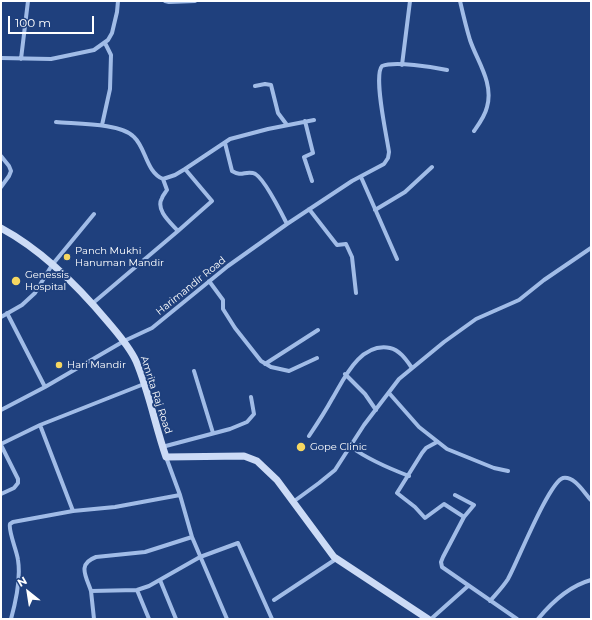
<!DOCTYPE html>
<style>
body{margin:0}
#map{position:relative;width:592px;height:620px;overflow:hidden;background:#1f407d;font-family:Montserrat,sans-serif}
canvas{display:block}
.frame{position:absolute;inset:0;border:2px solid #fff;pointer-events:none}
.north{position:absolute;left:8px;top:572px;width:40px;height:40px;-webkit-text-stroke:3px #1f407d;paint-order:stroke;rotate:330deg;font-size:11px;font-weight:700;line-height:16px;text-align:center;color:#fff}
.north::after{content:'';display:block;margin:auto;width:14px;height:18px;background:#fff;clip-path:polygon(50% 0,100% 100%,50% 72%,0 100%)}
.scale{position:absolute;left:8px;top:16px;width:86px;height:18px;box-sizing:border-box;border:2px solid #fff;border-top:0;padding-left:5px;font-size:12px;line-height:14px;white-space:nowrap;color:#fff;-webkit-text-stroke:3px #1f407d;paint-order:stroke}
</style>
<div id="map">
<canvas width="592" height="620"></canvas>
<div class="frame"></div>
<div class="north">N</div>
<div class="scale">100 m</div>
</div>
<script>
const context = document.querySelector('canvas').getContext('2d');
context.lineJoin = 'round';
function stroke(path, color, width, dash) { context.strokeStyle = color; context.lineWidth = width; context.lineCap = dash ? 'butt' : 'round'; context.setLineDash(dash || []); context.stroke(path); }
function write(font, color, halo, rows, align = 'center') {
  context.font = font + ' Montserrat,sans-serif'; context.lineWidth = 4; context.setLineDash([]); context.textBaseline = 'middle'; context.strokeStyle = halo; context.fillStyle = color; for (const [text, x, y, turn = 0] of rows) {
    context.save(); context.translate(x, y); context.rotate((+turn || 0) * Math.PI / 180); context.textAlign = isNaN(turn) ? turn : align; if (halo) context.strokeText(text, 0, 0); context.fillText(text, 0, 0); context.restore();
  }
}
const minor = new Path2D(`
 M 165,1 L 169,2 L 195,1
 M 460,1 C 463,14 466,27 470,40 C 477,61 494,83 487,107 C 485,116 479,124 474,131
 M 1,58 L 51,59 L 94,50 L 108,40 L 112,33 L 117,12 L 118,1
 M 21,59 L 28,1
 M 402,65 L 410,1
 M 255,86 L 265,84 L 271,85 L 278,113 L 287,125
 M 305,121 L 313,153 L 304,157 L 312,181
 M 56,122 C 75,124 121,123 134,137 C 146,148 146,172 163,179 L 175,175 L 185,169
 M 102,125 L 110,89 L 111,55 L 105,43
 M 225,143 L 232,171 C 242,177 244,171 253,173 C 262,174 282,214 287,224
 M 1,156 L 9,166 L 11,171 L 9,176 L 1,187
 M 361,177 L 397,259
 M 163,179 L 167,190 C 165,193 163,195 162,198 C 155,210 171,223 178,231
 M 309,209 L 337,245 L 346,244 L 352,257 L 356,293
 M 375,210 L 405,192 L 432,167
 M 209,281 L 223,300 L 223,309 L 235,328 L 261,361 L 271,367 L 289,371 L 317,358
 M 93,303 L 178,231 L 212,201 L 185,169 L 230,139 L 268,129 L 314,120
 M 7,313 L 45,387
 M 1,317 L 22,305 L 35,293 L 52,265 L 94,214
 M 265,364 L 318,330
 M 194,371 L 213,433
 M 345,374 L 365,394 L 376,410
 M 389,393 L 419,427 L 447,449 L 494,468 L 508,471
 M 1,410 L 45,387 L 124,341 L 152,328 L 228,266 L 287,224 L 352,181 L 384,164 L 388,158 L 389,152 C 387,137 373,76 382,66 C 395,61 433,67 447,70
 M 40,425 L 73,511
 M 309,436 C 317,424 325,412 332,399 C 344,379 360,342 390,348 C 400,350 407,361 412,368
 M 437,442 L 426,448 L 422,453 L 397,493 L 415,507 L 425,518 L 444,504 L 464,517
 M 1,444 L 40,425 L 144,384
 M 1,445 L 18,479 L 18,483 L 14,488 L 1,494
 M 162,447 L 230,429 L 247,422 L 254,414 L 251,397
 M 351,447 C 369,460 388,468 409,476
 M 166,457 L 180,495 L 192,537 L 227,619
 M 455,495 L 474,505 L 464,517 L 443,557 L 441,562 L 442,567 L 517,619
 M 293,502 L 319,483 L 335,470 L 364,425 L 399,379 L 444,342 L 476,319 L 519,300 L 544,280 L 591,248
 M 160,580 L 176,619
 M 137,590 L 149,619
 M 91,591 C 86,576 77,564 96,557 L 145,552 L 192,537
 M 274,600 L 336,559
 M 490,601 C 496,594 503,587 508,579 C 517,563 549,482 563,478 C 575,476 584,493 591,500
 M 11,619 C 16,601 21,579 18,560 C 17,551 8,531 10,524 L 13,522 L 73,511 L 115,507 L 180,495
 M 94,619 L 91,591 L 137,590 L 149,586 L 200,557 L 238,543 L 272,619
 M 431,619 L 468,586
 M 538,619 C 552,602 569,586 591,580`);
const secondary = new Path2D(`
 M 1,228 C 42,250 78,286 108,322 C 118,334 129,346 136,361 C 149,392 155,425 166,457 L 244,456 L 257,461 L 277,480 L 334,557 L 428,619`);
const markers = [
 [67,257,4,"#f6d761"],
 [16,281,5,"#f6d761"],
 [59,365,4,"#f6d761"],
 [301,447,5,"#f6d761"]
];
const poiNames = [
 ["Panch Mukhi",75,251],
 ["Hanuman Mandir",75,263],
 ["Genessis",25,275],
 ["Hospital",25,287],
 ["Hari Mandir",67,365],
 ["Gope Clinic",310,447]
];
const streetNames = [
 ["Harimandir Road",191,286,-39],
 ["Amrita Raj Road",156,395,72]
];
stroke(minor, '#a1bce7', 4);
stroke(secondary, '#ccdbf6', 7);
for (const [x, y, r, color] of markers) { const dot = new Path2D(); dot.arc(x, y, r, 0, 2 * Math.PI); context.fillStyle = color; context.fill(dot); stroke(dot, '#1f407d', 1.5); }
write('10px', '#fff', '#1f407d', poiNames, 'left');
write('10px', '#fff', '#1f407d', streetNames);
</script>
